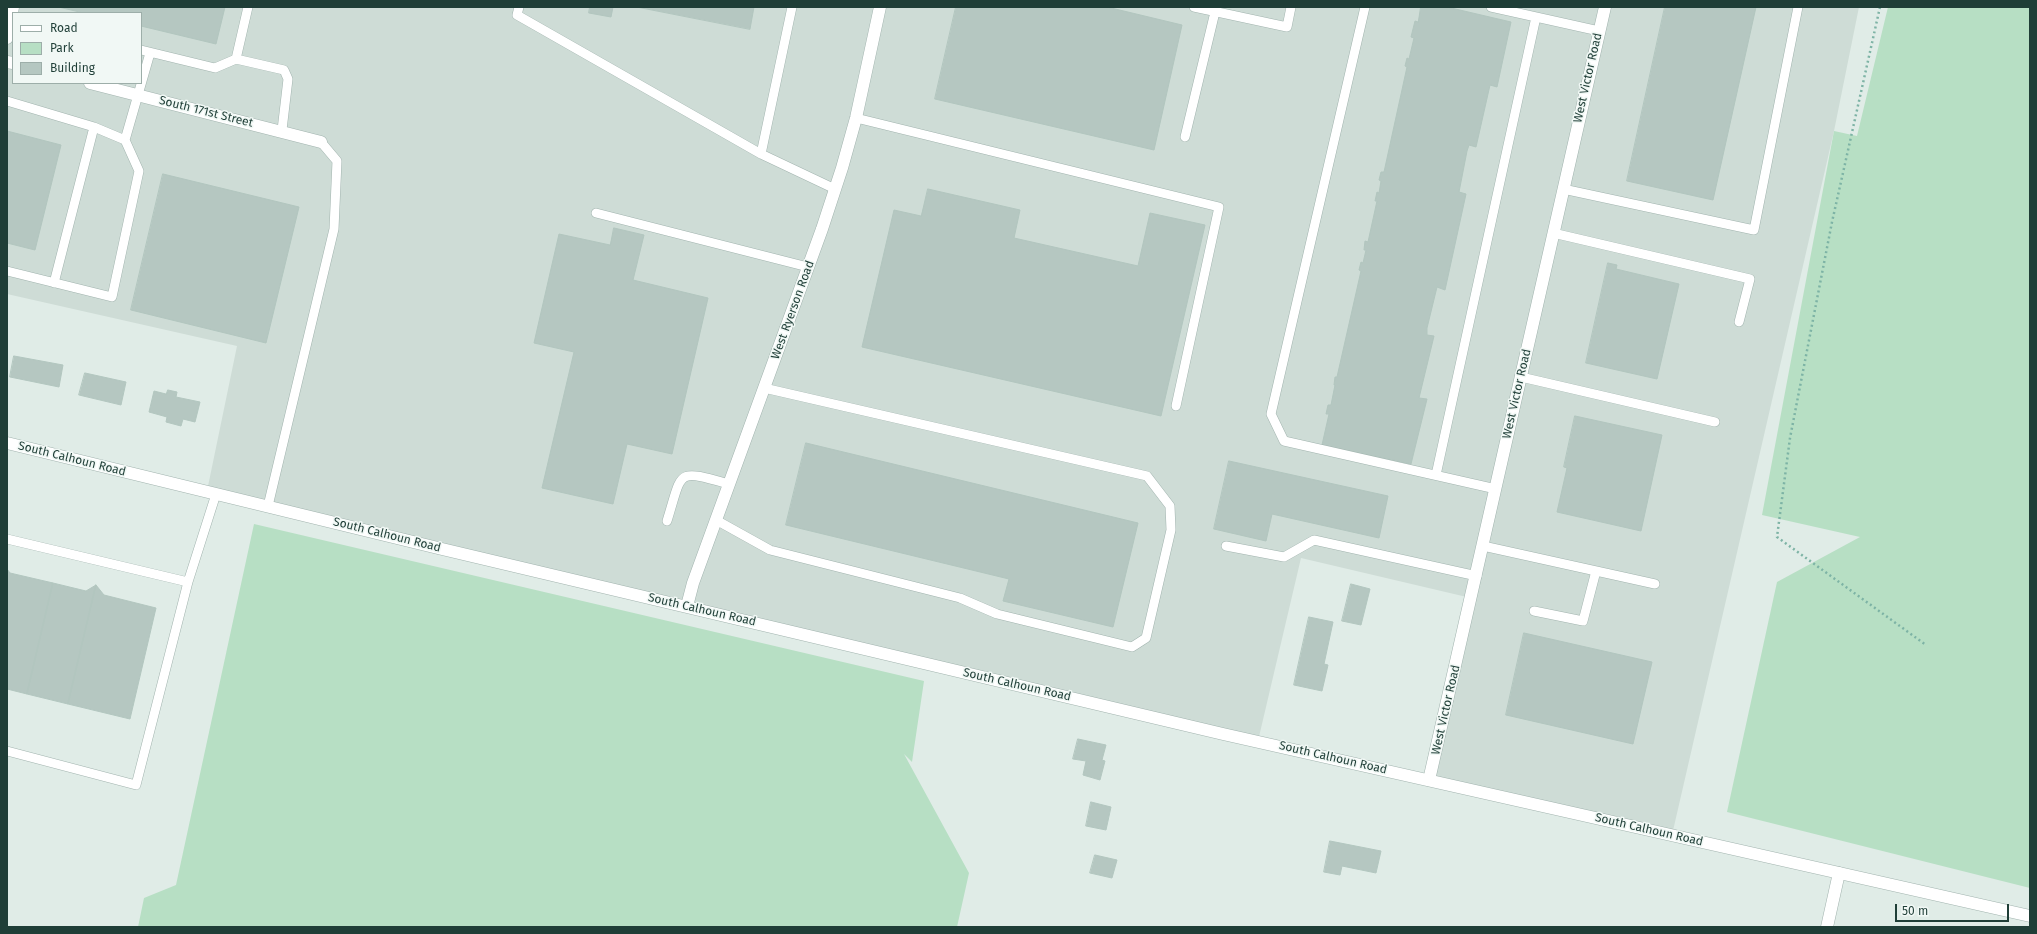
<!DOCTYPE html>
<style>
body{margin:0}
#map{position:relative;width:2037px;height:934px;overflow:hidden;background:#e0ece7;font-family:"Fira Sans",sans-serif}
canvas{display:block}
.frame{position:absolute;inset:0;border:8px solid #1f3e37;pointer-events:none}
.legend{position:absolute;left:12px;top:12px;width:130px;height:72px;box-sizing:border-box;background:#f1f8f5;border:1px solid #9daea9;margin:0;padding:5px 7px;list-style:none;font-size:12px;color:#1f3e37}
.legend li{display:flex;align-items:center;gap:8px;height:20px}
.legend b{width:20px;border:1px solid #9daea9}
.scale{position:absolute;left:1895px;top:904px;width:114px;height:18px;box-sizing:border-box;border:2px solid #1f3e37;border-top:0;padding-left:5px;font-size:12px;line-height:14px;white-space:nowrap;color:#1f3e37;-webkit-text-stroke:3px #f1f8f5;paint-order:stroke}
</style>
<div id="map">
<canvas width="2037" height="934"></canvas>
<div class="frame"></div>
<ul class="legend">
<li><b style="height:5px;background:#fff"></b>Road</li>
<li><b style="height:11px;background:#b7dfc4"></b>Park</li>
<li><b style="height:11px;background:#b5c7c1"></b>Building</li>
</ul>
<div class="scale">50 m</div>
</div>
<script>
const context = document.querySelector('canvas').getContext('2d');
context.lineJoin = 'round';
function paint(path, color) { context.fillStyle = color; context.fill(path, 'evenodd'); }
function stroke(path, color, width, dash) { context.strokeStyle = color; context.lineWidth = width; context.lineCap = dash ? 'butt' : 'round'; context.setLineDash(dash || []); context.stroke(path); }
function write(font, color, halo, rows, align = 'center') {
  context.font = font + ' "Fira Sans",sans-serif'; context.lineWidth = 3; context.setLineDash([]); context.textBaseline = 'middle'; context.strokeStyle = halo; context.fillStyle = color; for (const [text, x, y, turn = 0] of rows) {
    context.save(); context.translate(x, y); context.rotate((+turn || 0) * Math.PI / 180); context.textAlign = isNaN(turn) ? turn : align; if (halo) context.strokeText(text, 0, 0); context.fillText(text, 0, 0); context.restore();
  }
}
const built = new Path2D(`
 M 7,7 L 1859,7 L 1834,131 L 1672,835 L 1429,780 L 1471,598 L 1301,558 L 1258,741 L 207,491 L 237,346 L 7,294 ZM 13,13 L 141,13 L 141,83 L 13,83 Z`);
const green = new Path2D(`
 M 1888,7 L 2030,7 L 2030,888 L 1727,812 L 1777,582 L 1860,537 L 1762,515 L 1834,131 L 1857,136 Z
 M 254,524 L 924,681 L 912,762 L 904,754 L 969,873 L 957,927 L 138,927 L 144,898 L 176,885 Z`);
const building = new Path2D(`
 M 59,7 L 225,7 L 216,44 L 141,26 L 141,13 L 84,13 Z
 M 590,7 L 613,7 L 611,17 L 589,13 Z
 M 637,7 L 754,7 L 750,29 Z
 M 956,7 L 1107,7 L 1182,25 L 1154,150 L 935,99 Z
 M 1421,7 L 1447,7 L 1511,22 L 1497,87 L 1490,85 L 1476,147 L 1469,145 L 1467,151 L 1459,192 L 1466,194 L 1445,290 L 1437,287 L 1427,328 L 1427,335 L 1434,336 L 1419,398 L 1427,399 L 1411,464 L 1322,445 L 1329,414 L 1326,414 L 1328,405 L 1331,405 L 1335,385 L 1334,385 L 1335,377 L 1337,377 L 1361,271 L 1359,270 L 1361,262 L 1363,263 L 1366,250 L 1364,250 L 1365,241 L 1368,242 L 1377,201 L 1375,201 L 1377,192 L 1379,193 L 1381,181 L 1379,180 L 1381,172 L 1384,172 L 1407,67 L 1405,66 L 1407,58 L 1409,59 L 1414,38 L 1411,37 L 1415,21 L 1418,22 Z
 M 1665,7 L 1756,7 L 1713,200 L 1627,181 Z
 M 7,131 L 61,145 L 35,250 L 7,243 Z
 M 163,174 L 299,207 L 266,343 L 131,310 Z
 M 928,189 L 1020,210 L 1014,238 L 1138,266 L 1150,213 L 1205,225 L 1161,416 L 862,347 L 894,210 L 921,216 Z
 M 614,228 L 644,235 L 633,280 L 708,298 L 672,454 L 627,444 L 613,504 L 542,488 L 574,352 L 534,343 L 559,234 L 610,245 Z
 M 1608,263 L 1617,265 L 1616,269 L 1679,284 L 1657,379 L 1586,363 Z
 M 14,356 L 63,365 L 59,387 L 10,377 Z
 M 85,373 L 126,382 L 121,405 L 79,395 Z
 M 168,390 L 177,392 L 176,397 L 200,402 L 195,422 L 183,419 L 181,426 L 166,422 L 167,417 L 149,412 L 154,391 L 166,394 Z
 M 1575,416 L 1662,435 L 1641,531 L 1557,512 L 1567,468 L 1564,467 Z
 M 806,443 L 1138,523 L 1113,627 L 1003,601 L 1009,579 L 786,525 Z
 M 1229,461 L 1388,496 L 1379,538 L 1272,514 L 1266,541 L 1214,529 Z
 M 7,569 L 10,573 L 53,583 L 27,694 L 7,689 Z
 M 53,583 L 86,591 L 96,585 L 68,704 L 27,694 Z
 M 1351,584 L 1370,589 L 1361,625 L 1342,621 Z
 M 96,585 L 104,595 L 156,608 L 130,719 L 68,704 Z
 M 1309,617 L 1333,622 L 1324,664 L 1328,665 L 1322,691 L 1294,685 Z
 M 1524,633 L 1652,662 L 1633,744 L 1506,715 Z
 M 1078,739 L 1106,745 L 1102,760 L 1105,761 L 1100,780 L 1083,775 L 1086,761 L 1073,759 Z
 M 1091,802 L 1111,807 L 1106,830 L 1086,826 Z
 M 1330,841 L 1381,851 L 1376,873 L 1342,866 L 1340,875 L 1324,872 Z
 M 1095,855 L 1117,860 L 1112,878 L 1090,873 Z`);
const path = new Path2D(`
 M 1880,7 L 1832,222 L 1790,438 L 1777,537 L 1926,645`);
const service = new Path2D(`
 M 248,7 L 236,59 L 284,70 L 288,79 L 282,130
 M 519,7 L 517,15 L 761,154
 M 792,7 L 761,154 L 835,189
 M 1194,7 L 1287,27 L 1291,7
 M 1365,7 L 1271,414 L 1284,441 L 1496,489
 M 1491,7 L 1599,31
 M 141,50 L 215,68 L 236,59
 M 7,101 L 94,127 L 125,140
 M 856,118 L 1219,207 L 1176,406
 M 1185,137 L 1215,12
 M 1563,189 L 1754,230 L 1798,7
 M 596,213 L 808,267
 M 1553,233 L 1750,279 L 1739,322
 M 7,271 L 112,297 L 139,171 L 125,140 L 150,53
 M 54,283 L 94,127
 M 1521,377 L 1715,422
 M 1436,475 L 1536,17
 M 268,506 L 334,229 L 337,161 L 321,142
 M 716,520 L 770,550 L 960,598 L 997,614 L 1132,647 L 1146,638 L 1171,530 L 1170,506 L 1147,476 L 764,388
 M 667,521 C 683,470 675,469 729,484
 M 7,539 L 188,582
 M 1226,546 L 1284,557 L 1314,540 L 1477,576
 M 1483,546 L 1655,584
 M 1534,611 L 1583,621 L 1596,571
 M 7,751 L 136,785 L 188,582 L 216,494`);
const minor = new Path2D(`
 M 7,38 L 13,7
 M 7,62 L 13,63
 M 90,83 L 321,142
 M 687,606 L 693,583 L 822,229 L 842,168 L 856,118 L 880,7
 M 1429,780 L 1605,7
 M 1827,927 L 1839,873`);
const tertiary = new Path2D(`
 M 7,443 L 442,549 L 1223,734 L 2030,916`);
const streetNames = [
 ["West Victor Road",1588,78,-77],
 ["South 171st Street",206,112,14],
 ["West Ryerson Road",793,310,-70],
 ["West Victor Road",1517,394,-77],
 ["South Calhoun Road",72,459,14],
 ["South Calhoun Road",387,535,14],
 ["South Calhoun Road",702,610,13],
 ["South Calhoun Road",1017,685,13],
 ["West Victor Road",1446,710,-77],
 ["South Calhoun Road",1333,758,13],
 ["South Calhoun Road",1649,830,13]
];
paint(built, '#cedcd6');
paint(green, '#b7dfc4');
paint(building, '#b5c7c1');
stroke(building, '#b2c6bf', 1);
stroke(service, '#a2b4af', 10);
stroke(minor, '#a2b4af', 13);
stroke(tertiary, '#a2b4af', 13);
stroke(path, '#7db3a5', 2.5, [2, 3]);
stroke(service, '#fff', 9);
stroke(minor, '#fff', 12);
stroke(tertiary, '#fff', 12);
write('12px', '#1f3e37', '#f1f8f5', streetNames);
</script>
